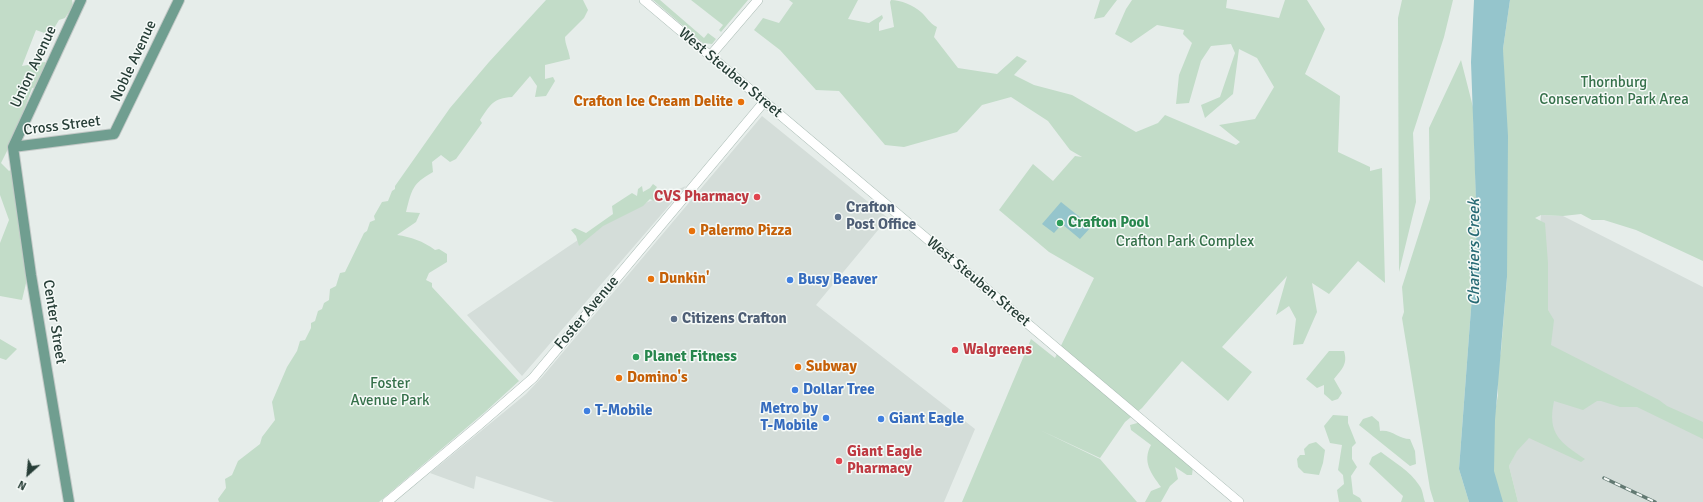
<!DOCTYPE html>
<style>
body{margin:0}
#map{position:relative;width:1703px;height:502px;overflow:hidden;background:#e6edea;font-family:Signika,sans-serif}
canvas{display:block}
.north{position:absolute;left:8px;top:454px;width:40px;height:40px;-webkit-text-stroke:3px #f6faf8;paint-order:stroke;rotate:207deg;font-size:11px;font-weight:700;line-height:16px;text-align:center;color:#273e37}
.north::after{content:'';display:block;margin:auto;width:14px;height:18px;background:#273e37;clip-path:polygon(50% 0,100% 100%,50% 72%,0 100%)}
</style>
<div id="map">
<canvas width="1703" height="502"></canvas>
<div class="north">N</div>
</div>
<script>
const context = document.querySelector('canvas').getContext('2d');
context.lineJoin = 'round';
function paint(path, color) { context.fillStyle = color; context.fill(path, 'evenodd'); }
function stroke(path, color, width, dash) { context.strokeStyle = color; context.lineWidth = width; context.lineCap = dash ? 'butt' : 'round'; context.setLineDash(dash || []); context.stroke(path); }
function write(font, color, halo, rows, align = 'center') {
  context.font = font + ' Signika,sans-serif'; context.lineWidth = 3; context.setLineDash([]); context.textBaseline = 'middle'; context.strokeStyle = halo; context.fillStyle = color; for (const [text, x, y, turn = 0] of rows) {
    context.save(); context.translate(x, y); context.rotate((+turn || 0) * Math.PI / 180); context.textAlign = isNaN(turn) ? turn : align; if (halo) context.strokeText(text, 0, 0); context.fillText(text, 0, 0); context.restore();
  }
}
const built = new Path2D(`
 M 762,116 L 888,218 L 816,305 L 975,429 L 944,502 L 554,502 L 476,476 L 474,489 L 430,473 L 526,394 L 543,376 Z
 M 686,186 L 522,376 L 467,315 L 612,217 Z
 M 1541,215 L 1563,216 L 1703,287 L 1703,502 L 1518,502 L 1509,466 L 1520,444 Z`);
const green = new Path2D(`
 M 0,0 L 72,0 L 73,6 L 65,18 L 59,20 L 50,35 L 36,30 L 22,66 L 45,62 L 51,75 L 45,87 L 32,88 L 16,133 L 1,163 L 9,171 L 12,169 L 33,254 L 22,300 L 0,296 L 0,243 L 9,220 L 0,195 Z
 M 546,0 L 583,0 L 588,10 L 584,18 L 565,37 C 565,45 569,50 570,59 L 545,65 L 545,79 L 553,77 L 555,81 L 546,96 L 535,97 L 537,86 L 530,76 L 512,97 C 493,98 490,105 480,120 L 482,123 L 456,159 L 450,162 L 441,155 L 432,162 L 433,172 C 412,184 412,189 406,212 L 420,213 L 416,222 L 397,235 C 411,237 423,241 435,250 L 439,249 L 447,254 L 447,262 L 429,273 L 426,280 L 432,283 L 432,287 L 519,381 L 485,412 L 379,502 L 219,502 L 218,499 L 226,488 L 225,479 L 232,475 L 238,461 L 260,444 L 262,437 L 275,420 L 272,402 L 287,367 L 297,351 L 300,341 L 305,340 L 311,328 L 311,323 L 315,321 L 318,311 L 322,309 L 324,303 L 329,300 L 330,289 L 336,286 L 340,273 L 345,272 L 364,233 L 367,231 L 370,222 L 375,220 L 374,216 L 382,202 L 388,201 L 392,191 L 395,189 L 395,186 L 450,108 L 489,62 Z
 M 653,0 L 660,0 L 704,38 L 708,33 L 716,39 L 712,44 L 703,43 Z
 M 691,0 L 748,0 L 721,32 L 719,30 L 723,25 Z
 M 789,0 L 858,0 L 848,19 L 869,23 L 882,15 L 883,18 L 879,23 L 879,31 L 894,27 L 890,2 L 891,0 C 901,0 913,5 921,12 C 927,17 929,23 937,27 L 934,37 L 958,68 L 997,74 L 1017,56 L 1027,61 L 1014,75 L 1034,85 L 1072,95 L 1136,132 L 1158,123 L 1165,115 L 1236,145 L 1240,142 L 1219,125 L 1255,119 L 1274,87 L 1257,58 L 1239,49 L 1233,94 L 1205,118 L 1201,105 L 1220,97 L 1235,53 L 1231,44 L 1211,46 L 1201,61 L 1189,103 L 1176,104 L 1179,75 L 1192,43 L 1183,34 L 1184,30 L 1157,25 L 1131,43 L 1115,34 L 1126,9 L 1132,0 L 1227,0 L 1226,8 L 1279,18 L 1285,0 L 1307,0 L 1325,29 L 1305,74 L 1340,96 L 1338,152 L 1370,167 L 1370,171 L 1382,168 L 1385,283 L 1358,261 L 1329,294 L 1312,283 L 1317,312 L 1303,344 L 1293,345 L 1296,319 L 1289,306 L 1276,315 L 1287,276 L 1222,347 L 1252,372 L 1228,401 L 1182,361 L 1142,408 L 1125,422 L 1100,458 L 1040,430 L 1100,459 L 1137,502 L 962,502 L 1031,339 L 1055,358 L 1094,278 L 1049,252 L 999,210 L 1033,164 L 1053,181 L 1075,156 L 1082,157 L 1070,150 L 1048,121 L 1011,97 L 982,105 L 957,132 L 904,147 L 885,145 L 839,91 L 816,90 L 780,50 L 754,30 L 763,18 L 779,23 L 793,3 Z
 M 1100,0 L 1117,0 L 1104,17 L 1094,19 Z
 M 1402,0 L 1453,0 L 1444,37 L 1413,133 L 1416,202 L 1399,272 L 1398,18 Z
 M 1510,0 L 1703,0 L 1703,261 L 1636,230 L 1604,220 L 1592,220 L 1581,214 L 1563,216 L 1541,215 L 1535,218 L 1545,223 L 1548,263 L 1548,310 L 1554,320 L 1551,345 L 1659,400 L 1667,406 L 1703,422 L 1703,439 L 1637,407 L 1620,407 L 1601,401 L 1597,401 L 1583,410 L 1554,401 C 1547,434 1560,442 1585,459 L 1581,462 L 1529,438 L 1517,451 L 1509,466 L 1518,502 L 1499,502 L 1489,468 L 1494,417 L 1498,395 L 1497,369 L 1501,351 L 1507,277 L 1503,49 Z
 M 1461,60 L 1473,107 L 1477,229 L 1459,469 L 1469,502 L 1434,502 L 1430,489 L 1402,318 L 1404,312 L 1402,287 L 1430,199 L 1429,128 Z
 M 653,184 L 657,187 L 655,190 L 659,193 L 659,198 L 654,201 L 650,199 L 643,206 L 603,226 L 579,246 L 576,236 L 571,230 L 575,228 L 586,233 L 613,214 L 612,206 L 632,193 L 637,196 L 638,189 L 642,186 L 643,192 L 650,188 Z
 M 0,339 L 17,349 L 6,360 L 0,358 Z
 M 1329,351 L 1344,351 C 1348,364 1342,369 1334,379 L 1342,393 L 1338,399 L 1332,401 L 1324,394 L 1324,385 L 1317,388 L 1306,379 Z
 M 1333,415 L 1348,416 L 1348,423 L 1356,443 L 1352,447 L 1352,459 L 1357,467 L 1351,476 L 1353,494 L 1360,498 L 1362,502 L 1339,502 L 1337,490 L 1344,484 L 1343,475 L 1338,470 L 1342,445 L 1330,443 L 1324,426 Z
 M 1372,416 L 1379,422 L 1380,431 C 1391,429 1399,439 1410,439 L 1415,451 L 1416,464 L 1410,466 L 1359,425 L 1363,419 Z
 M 1141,422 L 1193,467 L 1192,475 L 1187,475 L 1175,467 L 1178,479 L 1170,486 L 1161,502 L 1145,502 L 1151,491 L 1161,487 C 1151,473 1142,462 1151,445 L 1131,430 L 1130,425 Z
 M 1316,442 L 1325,450 L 1323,463 L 1319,475 L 1304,473 L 1298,467 L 1297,459 L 1300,455 L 1305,455 L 1304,449 L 1309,444 Z
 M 1381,452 C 1394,462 1410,471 1419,485 C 1423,490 1423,497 1425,502 L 1401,502 L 1403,496 L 1369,464 L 1372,457 Z`);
const water = new Path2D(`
 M 1474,0 L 1510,0 L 1503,49 L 1508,136 L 1507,277 L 1495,420 L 1494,471 L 1503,502 L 1469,502 L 1459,469 L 1477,229 L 1471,62 Z
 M 1061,202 L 1081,218 L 1072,230 L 1082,220 L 1091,227 L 1080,239 L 1062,224 L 1054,233 L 1042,224 Z`);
const secondary = new Path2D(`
 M 644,0 L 1239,502
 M 710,56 L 758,0
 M 387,502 L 479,425 L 533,378 L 764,102`);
const primary = new Path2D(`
 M 13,147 L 31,275 L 69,502
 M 13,147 L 114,134 L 179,0
 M 13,147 L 81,0`);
const rail = new Path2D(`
 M 1604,478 L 1655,502`);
const markers = [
 [741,102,4,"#e8710a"],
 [757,197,4,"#e0444e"],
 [838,217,4,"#5c6f8a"],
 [1060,223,4,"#2e9e5b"],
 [692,231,4,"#e8710a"],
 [651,279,4,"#e8710a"],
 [790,280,4,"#3f7fe0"],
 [674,319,4,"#5c6f8a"],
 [955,350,4,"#e0444e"],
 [636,357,4,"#2e9e5b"],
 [798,367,4,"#e8710a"],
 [619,378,4,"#e8710a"],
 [795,390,4,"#3f7fe0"],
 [587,411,4,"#3f7fe0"],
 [826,418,4,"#3f7fe0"],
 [881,419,4,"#3f7fe0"],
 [839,461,4,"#e0444e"]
];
const streetNames = [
 ["Noble Avenue",134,61,-65],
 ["Union Avenue",34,67,-65],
 ["West Steuben Street",730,73,40],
 ["Cross Street",62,126,-7],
 ["West Steuben Street",978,282,40],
 ["Foster Avenue",587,313,-50],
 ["Center Street",54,322,81]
];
const parkNames = [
 ["Thornburg",1614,83],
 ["Conservation Park Area",1614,100],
 ["Crafton Park Complex",1185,242],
 ["Foster",390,384],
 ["Avenue Park",390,401]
];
const foodNames = [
 ["Crafton Ice Cream Delite",733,102,"right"],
 ["Palermo Pizza",700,231],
 ["Dunkin'",659,279],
 ["Subway",806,367],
 ["Domino's",627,378]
];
const healthNames = [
 ["CVS Pharmacy",749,197,"right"],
 ["Walgreens",963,350],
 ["Giant Eagle",847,452],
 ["Pharmacy",847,469]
];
const serviceNames = [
 ["Crafton",846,208],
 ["Post Office",846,225],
 ["Citizens Crafton",682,319]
];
const leisureNames = [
 ["Crafton Pool",1068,223],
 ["Planet Fitness",644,357]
];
const shopNames = [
 ["Busy Beaver",798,280],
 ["Dollar Tree",803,390],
 ["Metro by",818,409,"right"],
 ["T-Mobile",818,426,"right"],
 ["T-Mobile",595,411],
 ["Giant Eagle",889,419]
];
const waterNames = [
 ["Chartiers Creek",1475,252,-90]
];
paint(built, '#d4ddd9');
paint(green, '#c2dcc8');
paint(water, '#95c5cc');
stroke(secondary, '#a6b8b1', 10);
stroke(primary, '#c3c9c7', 12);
stroke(secondary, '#fff', 9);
stroke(primary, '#709e90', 10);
stroke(rail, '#627972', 3.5);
stroke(rail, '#f6faf8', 2, [6]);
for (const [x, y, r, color] of markers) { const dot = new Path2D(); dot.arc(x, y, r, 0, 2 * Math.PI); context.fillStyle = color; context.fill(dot); stroke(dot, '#f6faf8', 1.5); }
write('15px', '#273e37', '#f6faf8', streetNames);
write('15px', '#35704a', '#f6faf8', parkNames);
write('bold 15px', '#c56008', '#f6faf8', foodNames, 'left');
write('bold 15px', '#be3a42', '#f6faf8', healthNames, 'left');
write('bold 15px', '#4e5e75', '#f6faf8', serviceNames, 'left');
write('bold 15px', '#27864d', '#f6faf8', leisureNames, 'left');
write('bold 15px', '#366cbe', '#f6faf8', shopNames, 'left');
write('italic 16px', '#276a74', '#f6faf8', waterNames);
</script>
